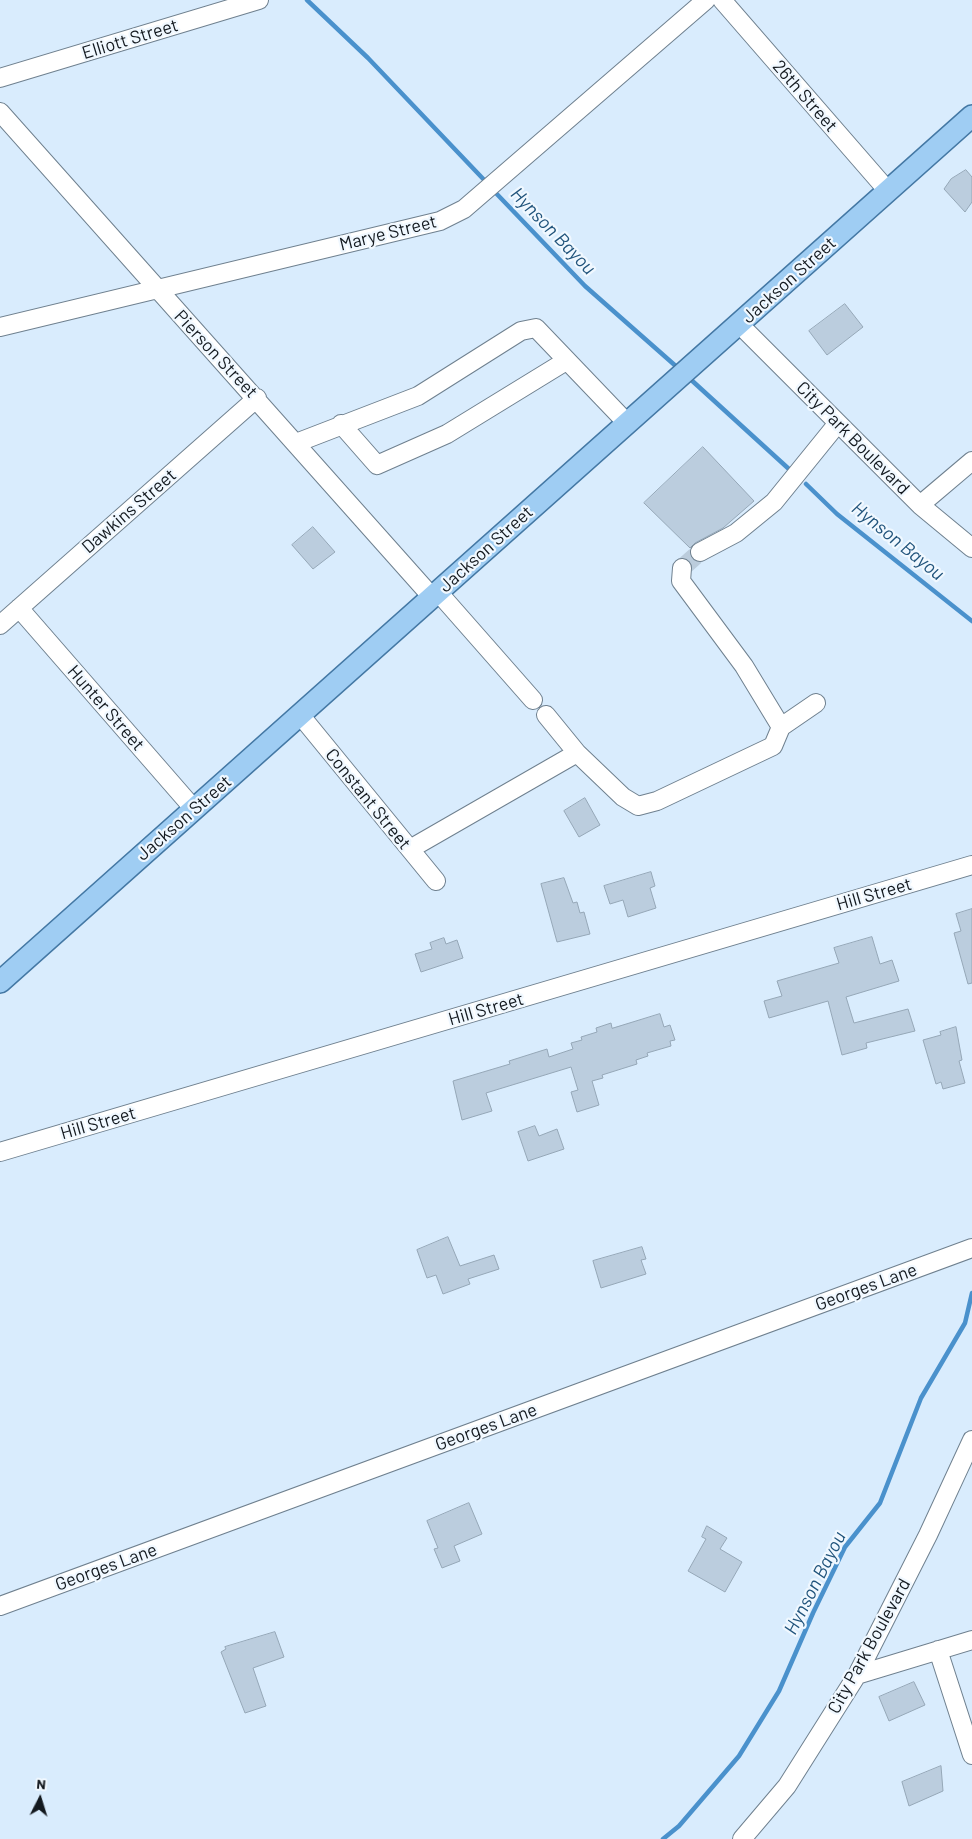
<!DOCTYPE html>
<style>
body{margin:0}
#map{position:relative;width:972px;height:1839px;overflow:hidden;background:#d9ecfd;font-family:Barlow,sans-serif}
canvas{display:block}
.north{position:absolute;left:15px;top:1774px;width:50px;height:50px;-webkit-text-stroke:4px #f0f8ff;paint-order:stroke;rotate:5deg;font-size:14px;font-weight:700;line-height:20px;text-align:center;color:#13191f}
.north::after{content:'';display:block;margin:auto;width:18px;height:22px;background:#13191f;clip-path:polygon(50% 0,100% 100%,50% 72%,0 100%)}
</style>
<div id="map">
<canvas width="972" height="1839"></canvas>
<div class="north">N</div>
</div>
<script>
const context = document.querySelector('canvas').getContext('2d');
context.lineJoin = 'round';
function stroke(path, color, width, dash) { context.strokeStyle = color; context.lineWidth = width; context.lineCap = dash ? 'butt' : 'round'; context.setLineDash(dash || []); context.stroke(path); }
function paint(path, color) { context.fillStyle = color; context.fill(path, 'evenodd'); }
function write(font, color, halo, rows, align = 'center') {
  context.font = font + ' Barlow,sans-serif'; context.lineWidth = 4.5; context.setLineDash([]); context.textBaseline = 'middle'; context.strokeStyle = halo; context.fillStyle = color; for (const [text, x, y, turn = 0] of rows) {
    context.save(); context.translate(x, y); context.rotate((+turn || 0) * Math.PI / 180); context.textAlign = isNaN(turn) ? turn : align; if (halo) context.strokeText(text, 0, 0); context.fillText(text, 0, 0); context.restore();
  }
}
const stream = new Path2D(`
 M 307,0 L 368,58 L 488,184
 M 493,190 L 585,286 L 678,368
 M 688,377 L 790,470
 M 806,484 L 837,514 L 972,621
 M 663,1839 L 679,1826 L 739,1756 L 779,1691 L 813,1613 L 845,1547 L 880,1503 L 921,1398 L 965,1323 L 972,1293`);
const building = new Path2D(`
 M 966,170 L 972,177 L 972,202 L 965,212 L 944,189 L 951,179 Z
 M 845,304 L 863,327 L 827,355 L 809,331 Z
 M 703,447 L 754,501 L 723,528 L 695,543 L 690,548 L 644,503 Z
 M 313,527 L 335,552 L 313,569 L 292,545 Z
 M 585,798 L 600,825 L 579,837 L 564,811 Z
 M 651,872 L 655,886 L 650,888 L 656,908 L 628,917 L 623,900 L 610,904 L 604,886 Z
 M 564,878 L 573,903 L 577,902 L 580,913 L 584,912 L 590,934 L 557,942 L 541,884 Z
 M 972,909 L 972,983 L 968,984 L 954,933 L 961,931 L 956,914 Z
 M 872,937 L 880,964 L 892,960 L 899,981 L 846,997 L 854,1023 L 908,1009 L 915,1031 L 866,1043 L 867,1048 L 842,1055 L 828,1001 L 769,1018 L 764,1001 L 782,996 L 777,981 L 839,963 L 834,948 Z
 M 444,938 L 446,944 L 457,940 L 463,958 L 421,972 L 415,954 L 432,949 L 430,943 Z
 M 660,1014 L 664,1027 L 670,1025 L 675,1040 L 670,1041 L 671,1046 L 647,1053 L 648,1056 L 636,1060 L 637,1064 L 602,1075 L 603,1078 L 592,1081 L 599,1105 L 577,1112 L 571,1092 L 578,1090 L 571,1067 L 486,1093 L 492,1111 L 462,1120 L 453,1081 L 510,1064 L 509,1061 L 547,1049 L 549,1057 L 573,1049 L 571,1043 L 582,1040 L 581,1037 L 597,1032 L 596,1028 L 611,1023 L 612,1028 Z
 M 956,1027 L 962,1060 L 959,1061 L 965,1083 L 943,1089 L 941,1082 L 936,1084 L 923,1040 L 941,1035 L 940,1032 Z
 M 535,1126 L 539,1136 L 557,1129 L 564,1149 L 528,1161 L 518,1132 Z
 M 448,1237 L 460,1266 L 494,1255 L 499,1269 L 468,1279 L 470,1284 L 443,1294 L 436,1275 L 427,1278 L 417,1250 Z
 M 642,1247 L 646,1259 L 641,1260 L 646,1274 L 601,1288 L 593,1261 Z
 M 469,1503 L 482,1534 L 454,1546 L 460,1561 L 442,1568 L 434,1549 L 438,1548 L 427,1521 Z
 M 707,1526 L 727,1538 L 720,1549 L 742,1562 L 725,1592 L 688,1571 L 706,1539 L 702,1537 Z
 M 275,1632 L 284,1657 L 253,1668 L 266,1706 L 245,1713 L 221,1652 L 226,1649 L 225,1647 Z
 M 914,1682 L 925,1705 L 889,1721 L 879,1697 Z
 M 941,1766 L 943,1791 L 909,1806 L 902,1782 Z`);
const minorTunnel = new Path2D(`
 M 682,568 L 700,552`);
const minor = new Path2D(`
 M 722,0 L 888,191
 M 0,78 L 259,0
 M 0,112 C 143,274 289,435 432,597
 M 739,324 L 920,505 L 972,548
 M 0,327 L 440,221 L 464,209 L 706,0
 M 341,424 L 377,465 L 447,434 L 566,361
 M 296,443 L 418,396 L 521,331 L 536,328 L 626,422
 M 920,505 L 972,461
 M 700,552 L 736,533 L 774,502 L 838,423
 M 682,568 L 681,581 L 744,666 L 781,727
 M 438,592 L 533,700
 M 19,608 L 194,809
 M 0,625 L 257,398
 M 546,715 L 577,753
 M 301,716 L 436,881
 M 410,849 L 577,753 L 623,797 L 638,806 L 657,801 L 773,746 L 781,727 L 816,703
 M 0,1152 L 972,865
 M 0,1606 L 972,1248
 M 938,1650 L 972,1755
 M 857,1675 L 972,1640
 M 742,1839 L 787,1786 L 857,1675 L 928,1535 L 972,1440`);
const major = new Path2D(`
 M 0,982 L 972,116`);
const streetNames = [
 ["Elliott Street",130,39,-17],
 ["26th Street",805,96,49],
 ["Marye Street",388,233,-14],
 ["Jackson Street",789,280,-42],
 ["Pierson Street",216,354,47],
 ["City Park Boulevard",853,438,45],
 ["Dawkins Street",129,511,-41],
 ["Jackson Street",486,549,-42],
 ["Hunter Street",106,708,49],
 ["Constant Street",368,799,51],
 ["Jackson Street",184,818,-41],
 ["Hill Street",874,894,-16],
 ["Hill Street",486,1009,-16],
 ["Hill Street",98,1123,-16],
 ["Georges Lane",866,1287,-20],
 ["Georges Lane",486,1427,-20],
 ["Georges Lane",106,1567,-20],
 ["City Park Boulevard",869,1646,-61]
];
const waterNames = [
 ["Hynson Bayou",553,231,46],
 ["Hynson Bayou",898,541,39],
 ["Hynson Bayou",815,1583,-63]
];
stroke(stream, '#4a91cc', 4.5);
paint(building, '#bbcdde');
stroke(building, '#95a7b7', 1);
stroke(minorTunnel, '#bbccdc', 18, [18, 9]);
stroke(minor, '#6f808f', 20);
stroke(major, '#4478a4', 24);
stroke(minor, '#fff', 18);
stroke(major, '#9fcdf3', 21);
write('18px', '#13191f', '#f0f8ff', streetNames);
write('italic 19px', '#21547c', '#f0f8ff', waterNames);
</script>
